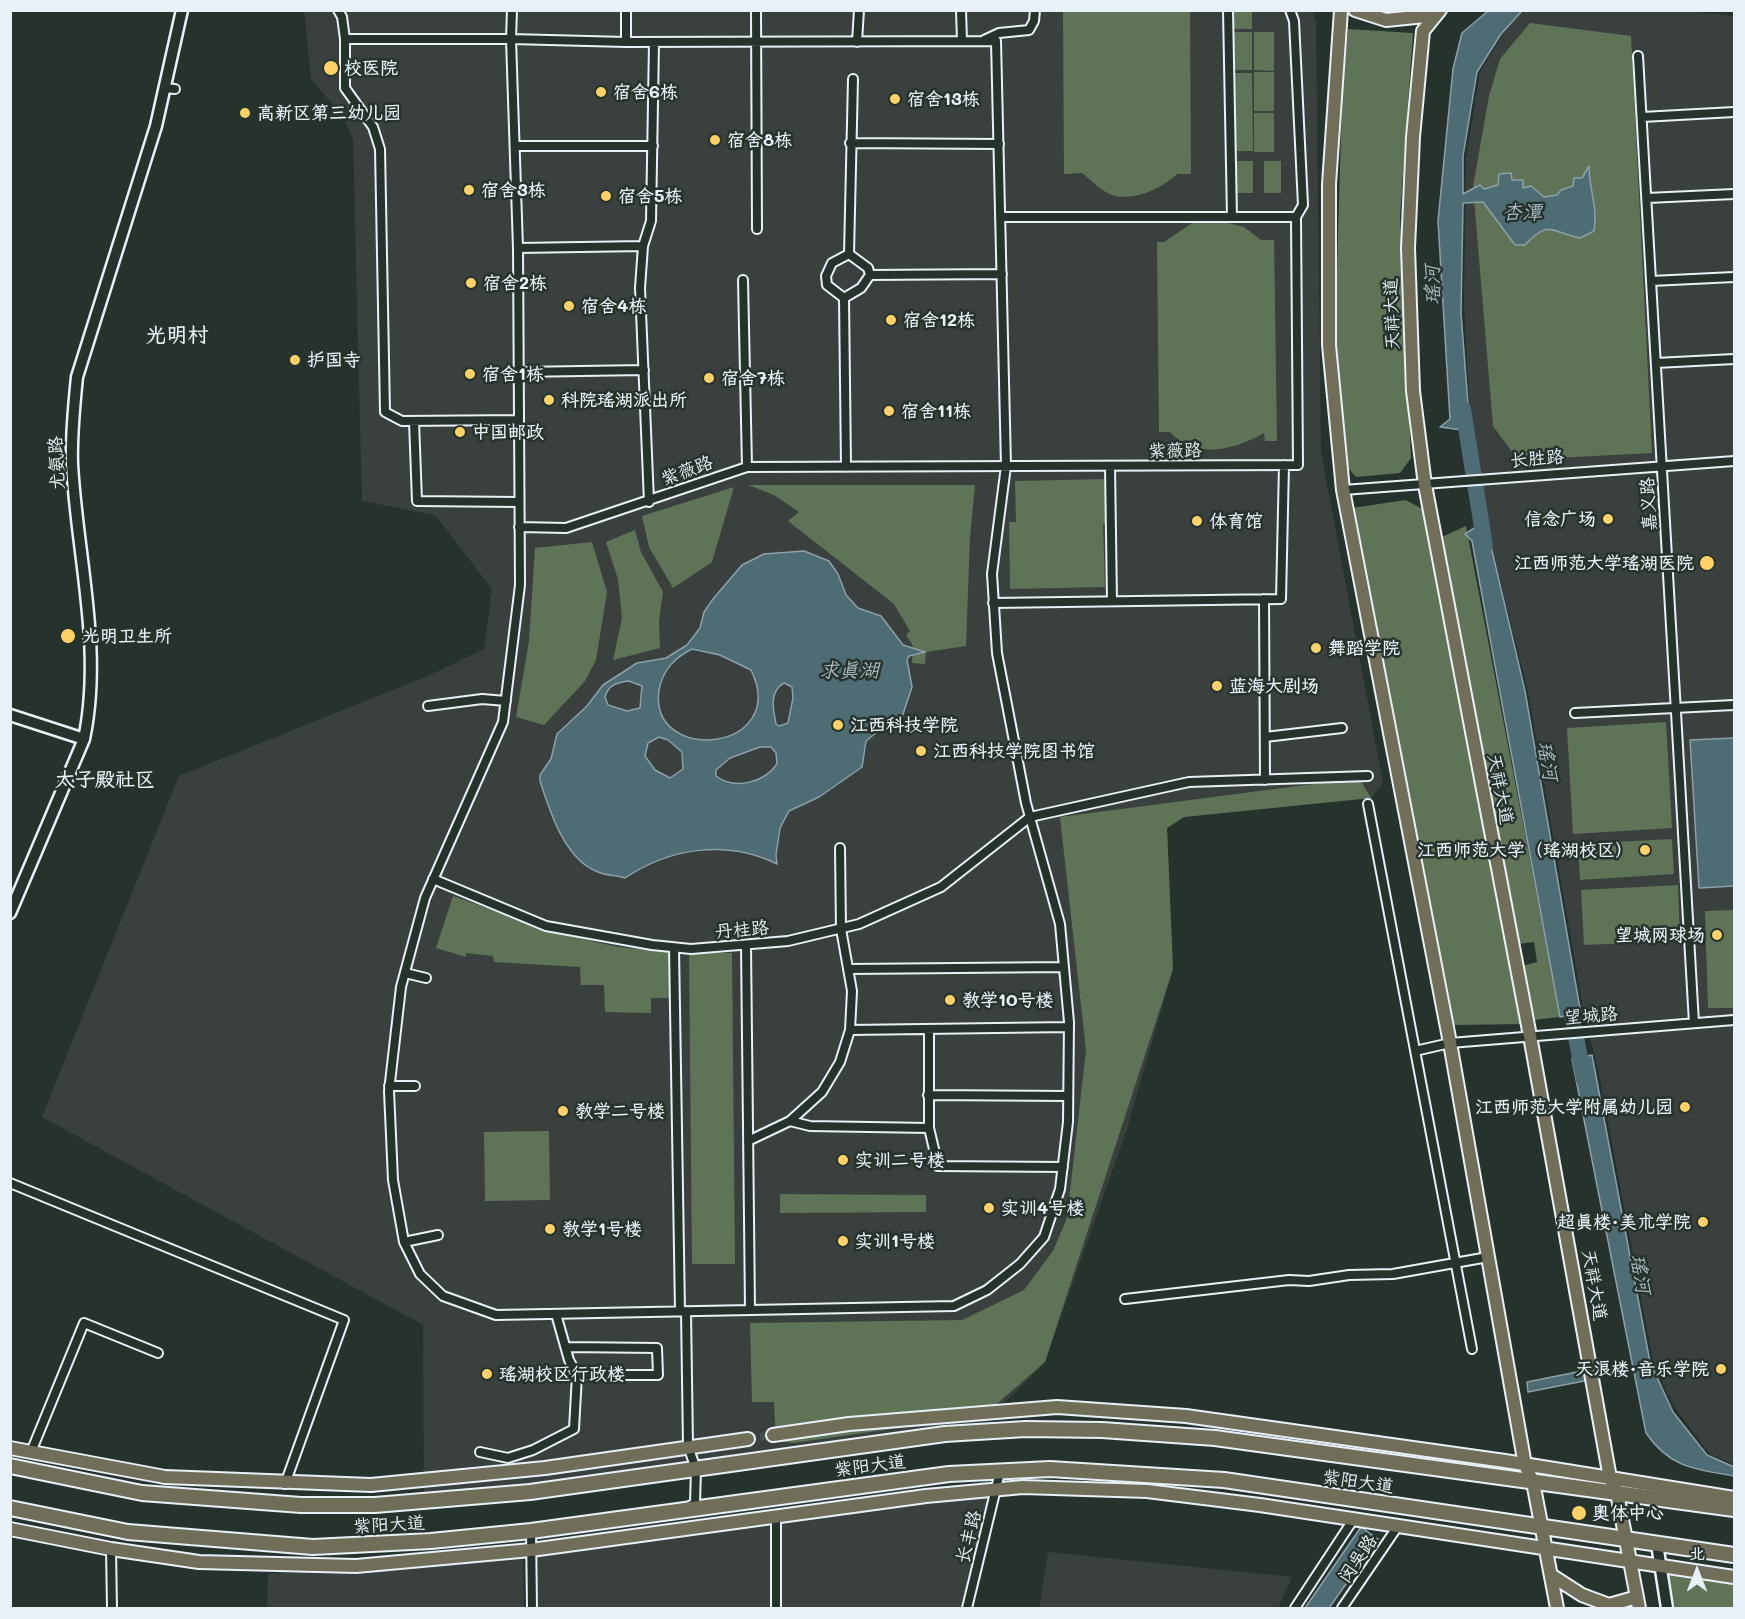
<!DOCTYPE html>
<meta charset="utf-8">
<style>
body{margin:0}
#map{position:relative;width:1745px;height:1619px;overflow:hidden;background:#26332d;font-family:Mali,"LXGW WenKai TC",sans-serif}
canvas{display:block}
.frame{position:absolute;inset:0;border:12px solid #e8f1f8;pointer-events:none}
.north{position:absolute;left:1667px;top:1541px;width:60px;height:60px;-webkit-text-stroke:4px #26332d;paint-order:stroke;rotate:0deg;font-size:16px;font-weight:700;line-height:24px;text-align:center;color:#e8f1f8}
.north::after{content:'';display:block;margin:auto;width:21px;height:27px;background:#e8f1f8;clip-path:polygon(50% 0,100% 100%,50% 72%,0 100%)}
</style>
<div id="map">
<canvas width="1745" height="1619"></canvas>
<div class="frame"></div>
<div class="north">北</div>
</div>
<script>
const context = document.querySelector('canvas').getContext('2d');
context.lineJoin = 'round';
function paint(path, color) { context.fillStyle = color; context.fill(path, 'evenodd'); }
function stroke(path, color, width, dash) { context.strokeStyle = color; context.lineWidth = width; context.lineCap = dash ? 'butt' : 'round'; context.setLineDash(dash || []); context.stroke(path); }
function write(font, color, halo, rows, align = 'center') {
  context.font = font + ' Mali,"LXGW WenKai TC",sans-serif'; context.lineWidth = 5; context.setLineDash([]); context.textBaseline = 'middle'; context.strokeStyle = halo; context.fillStyle = color; for (const [text, x, y, turn = 0] of rows) {
    context.save(); context.translate(x, y); context.rotate((+turn || 0) * Math.PI / 180); context.textAlign = isNaN(turn) ? turn : align; if (halo) context.strokeText(text, 0, 0); context.fillText(text, 0, 0); context.restore();
  }
}
const built = new Path2D(`
 M 1675,10 L 1734,16 L 1734,1464 L 1710,1454 L 1673,1405 L 1653,1361 L 1599,1074 L 1583,1008 L 1528,691 L 1492,548 L 1470,415 L 1464,304 L 1466,158 L 1480,72 L 1507,28 L 1524,11 Z
 M 304,11 L 1312,11 L 1316,22 L 1321,452 L 1383,783 L 1371,798 L 1184,817 L 1167,828 L 1173,969 L 1127,1129 L 1045,1362 L 986,1422 L 546,1489 L 424,1497 L 423,1325 L 42,1117 L 179,776 L 430,675 L 484,649 L 492,589 L 435,515 L 362,501 L 353,140 L 344,118 L 311,79 Z
 M 990,1494 L 961,1608 L 780,1608 L 781,1521 Z
 M 773,1524 L 772,1608 L 536,1608 L 535,1556 Z
 M 1048,1552 L 1292,1577 L 1278,1608 L 1039,1608 Z
 M 523,1559 L 524,1608 L 267,1608 L 268,1574 Z`);
const green = new Path2D(`
 M 1063,11 L 1190,11 L 1191,174 L 1177,174 C 1163,188 1133,202 1112,195 C 1101,191 1091,180 1082,173 L 1064,174 Z
 M 1232,11 L 1252,11 L 1252,29 L 1232,29 Z
 M 1530,23 L 1631,36 L 1652,453 L 1518,460 L 1493,426 L 1473,187 L 1489,96 L 1500,59 Z
 M 1348,29 L 1413,33 L 1400,217 L 1411,458 L 1400,473 L 1356,477 L 1349,469 L 1335,339 L 1342,100 Z
 M 1232,32 L 1252,32 L 1252,70 L 1232,70 Z
 M 1254,32 L 1274,32 L 1274,71 L 1254,70 Z
 M 1254,72 L 1274,72 L 1274,111 L 1254,111 Z
 M 1233,73 L 1252,73 L 1253,151 L 1233,151 Z
 M 1254,113 L 1274,113 L 1274,152 L 1254,152 Z
 M 1236,161 L 1253,161 L 1253,193 L 1237,193 Z
 M 1264,161 L 1281,161 L 1281,193 L 1264,193 Z
 M 1216,220 L 1244,227 L 1261,240 L 1274,240 L 1277,441 L 1265,441 L 1264,433 C 1234,450 1196,460 1170,432 L 1159,432 L 1157,242 L 1164,242 L 1192,223 Z
 M 1107,479 L 1108,524 L 1103,524 L 1105,587 L 1010,589 L 1009,522 L 1016,522 L 1015,481 Z
 M 748,485 L 975,485 L 970,537 L 966,646 L 926,652 L 925,664 L 912,663 L 913,646 L 906,635 L 910,631 L 894,604 L 788,521 L 799,512 L 774,495 Z
 M 734,487 L 712,562 L 673,588 L 649,547 L 642,516 Z
 M 1406,500 L 1424,510 L 1522,1024 L 1454,1025 L 1352,508 Z
 M 1466,526 L 1560,1017 L 1533,1020 L 1522,966 L 1537,962 L 1534,942 L 1518,944 L 1442,537 Z
 M 635,530 L 641,552 L 663,592 L 659,621 L 660,648 L 613,660 L 622,618 L 618,579 L 606,542 Z
 M 592,542 L 607,592 L 596,660 L 585,681 L 544,725 L 516,717 L 529,641 L 535,548 Z
 M 1666,722 L 1672,828 L 1573,834 L 1567,728 Z
 M 1359,778 L 1371,798 L 1184,817 L 1167,828 L 1173,969 L 1045,1362 L 983,1416 L 793,1443 L 776,1441 L 774,1402 L 752,1402 L 750,1323 L 962,1320 L 1024,1290 L 1053,1251 L 1067,1218 L 1086,1050 L 1060,817 Z
 M 1672,839 L 1674,874 L 1580,880 L 1578,844 Z
 M 1678,885 L 1680,941 L 1584,945 L 1581,890 Z
 M 453,896 L 560,934 L 618,947 L 670,952 L 671,998 L 651,998 L 651,1013 L 605,1012 L 604,985 L 581,985 L 580,967 L 494,962 L 493,956 L 466,953 L 466,957 L 436,948 Z
 M 1734,910 L 1734,1008 L 1708,1008 L 1705,911 Z
 M 689,953 L 732,953 L 735,1264 L 692,1264 Z
 M 549,1131 L 550,1200 L 485,1201 L 484,1132 Z
 M 780,1194 L 926,1195 L 926,1212 L 780,1213 Z
 M 1669,1574 L 1734,1584 L 1734,1608 L 1675,1608 Z`);
const water = new Path2D(`
 M 1488,11 L 1522,11 L 1501,34 L 1477,72 L 1463,156 L 1463,194 L 1480,185 L 1484,189 L 1498,185 L 1499,174 L 1511,173 L 1512,180 L 1523,180 L 1523,188 L 1531,186 L 1544,197 L 1557,195 L 1561,190 L 1573,186 L 1574,178 L 1582,178 L 1589,166 C 1589,190 1598,206 1594,231 L 1580,238 C 1550,232 1549,219 1525,245 L 1515,245 L 1483,202 L 1463,203 L 1461,313 L 1470,431 L 1440,427 L 1450,419 L 1438,221 L 1453,69 L 1462,33 Z
 M 1485,521 L 1525,691 L 1579,1003 L 1581,1012 L 1560,1017 L 1472,541 L 1465,534 Z
 M 804,551 L 829,561 L 838,574 L 846,595 L 858,608 L 881,616 L 903,645 L 925,652 L 909,656 L 907,660 L 912,687 L 900,723 L 890,731 L 877,732 L 866,741 L 862,767 L 819,797 L 789,811 L 780,828 L 776,855 L 777,864 C 727,839 670,848 625,878 C 616,875 607,876 598,872 C 565,860 550,812 540,781 L 540,775 L 551,759 L 557,734 L 587,706 L 603,685 L 637,663 L 666,658 L 687,645 L 700,628 L 704,612 L 713,599 L 742,565 L 764,554 ZM 692,649 L 720,655 L 751,670 C 791,752 648,766 659,690 C 663,670 674,658 692,649 ZM 629,681 L 642,686 L 640,708 L 627,711 L 608,705 L 605,697 C 608,685 618,682 629,681 ZM 784,683 L 792,687 L 793,698 L 788,723 L 779,726 L 776,724 C 773,709 769,691 784,683 ZM 659,737 L 668,740 L 682,752 L 683,769 L 670,778 L 655,770 L 645,756 L 648,743 ZM 760,747 L 771,747 L 776,753 L 777,764 C 764,783 734,790 716,776 L 716,770 L 730,758 Z
 M 1734,738 L 1734,886 L 1699,888 L 1690,740 Z
 M 1592,1055 L 1650,1362 L 1673,1412 L 1707,1455 L 1734,1467 L 1734,1476 C 1695,1469 1670,1468 1646,1433 L 1572,1059 Z
 M 1587,1370 L 1589,1380 L 1528,1392 L 1527,1382 Z
 M 1361,1527 L 1378,1539 L 1329,1608 L 1305,1608 Z`);
const river = new Path2D(`
 M 1463,409 L 1485,546
 M 1568,993 L 1584,1080`);
const streetTunnel = new Path2D(`
 M 748,1439 L 773,1435`);
const street = new Path2D(`
 M 338,10 L 342,17 L 345,39 L 345,88 L 373,127 L 380,149 L 385,412 L 402,421 L 519,420
 M 626,10 L 626,42
 M 756,10 L 757,229
 M 961,10 L 962,41
 M 1228,10 L 1232,217
 M 1290,10 L 1294,21 L 1303,205 L 1296,217
 M 345,39 L 511,39 L 512,10
 M 511,39 L 626,42 L 996,41 L 1006,466 L 992,574 L 997,653 L 1026,803 L 1060,924 L 1069,1022 L 1068,1122 L 1060,1189 L 1044,1237 L 1020,1264 L 987,1290 L 954,1306 L 496,1315 L 443,1296 L 420,1274 L 404,1242 L 393,1180 L 389,1091 L 401,987 L 425,898 L 503,722 L 520,585 L 518,248 Z
 M 984,40 L 999,33 L 1029,30 L 1034,21 L 1035,10
 M 857,42 L 859,10
 M 1638,56 L 1694,1023
 M 164,88 L 175,89
 M 1642,117 L 1734,112
 M 850,143 L 999,144
 M 515,146 L 653,146
 M 1647,198 L 1734,194
 M 518,248 L 643,246
 M 849,254 L 853,79
 M 849,254 L 868,268 L 870,275 L 861,288 L 844,298 L 827,285 L 826,276 L 832,263 Z
 M 870,275 L 1002,274
 M 743,280 L 747,467
 M 1651,281 L 1734,277
 M 844,298 L 846,467
 M 1656,363 L 1734,359
 M 519,372 L 644,370
 M 414,421 L 417,501 L 519,502
 M 1110,467 L 1112,601
 M 1343,490 L 1734,461
 M 649,502 L 640,288 L 643,246 L 651,221 L 654,42
 M 519,527 L 566,528 L 747,467 L 1298,465 L 1296,217 L 1000,217
 M 1264,599 L 1265,780
 M 993,603 L 1281,599 L 1284,465
 M 428,706 L 482,699 L 506,701
 M 1575,713 L 1734,705
 M 1265,737 L 1342,728
 M 1368,804 L 1472,1349
 M 433,879 L 546,926 L 652,945 L 691,949 L 788,941 L 859,924 L 941,887 L 1030,817 L 1189,782 L 1368,776
 M 746,945 L 750,1310
 M 674,948 L 680,1311
 M 850,969 L 1064,967
 M 405,973 L 426,978
 M 850,1030 L 1069,1027
 M 1415,1051 L 1450,1043 L 1734,1020
 M 389,1086 L 415,1086
 M 928,1095 L 1068,1096
 M 790,1121 L 810,1126 L 929,1128 L 929,1029
 M 929,1128 L 938,1166 L 1063,1167
 M 748,1141 L 790,1121 L 822,1092 L 840,1062 L 850,1030 L 852,991 L 841,929 L 840,848
 M 10,1183 L 344,1320 L 285,1484
 M 404,1242 L 438,1235
 M 1125,1299 L 1289,1280 L 1309,1281 L 1349,1275 L 1393,1274 L 1488,1257
 M 686,1311 L 688,1446 L 696,1469 L 695,1503 L 690,1506
 M 566,1347 L 657,1348 L 658,1375 L 577,1375
 M 31,1452 L 84,1323 L 158,1353
 M 480,1452 L 508,1458 L 533,1450 L 574,1429 L 577,1375 L 569,1360 L 556,1314
 M 531,1531 L 532,1608
 M 111,1549 L 112,1608
 M 776,1608 L 776,1517
 M 967,1608 L 1000,1472
 M 1295,1608 L 1353,1520
 M 1342,1608 L 1398,1526`);
const secondary = new Path2D(`
 M 10,715 L 84,739
 M 10,913 L 84,739 C 103,648 77,556 72,464 C 71,435 74,406 77,377 L 156,126 L 182,10
 M 1657,1544 L 1667,1608`);
const primary = new Path2D(`
 M 1341,10 L 1329,184 L 1329,345 L 1343,490 L 1450,1043 L 1525,1465 L 1533,1482 L 1557,1608
 M 1355,10 L 1386,20 L 1435,15
 M 1440,10 L 1423,31 L 1413,137 L 1408,248 L 1413,391 L 1425,485 L 1530,1036 L 1610,1478 L 1617,1493 L 1639,1608
 M 773,1435 L 849,1424 L 1057,1407 L 1186,1416 L 1505,1461 L 1734,1498
 M 10,1448 L 165,1477 L 371,1485 L 545,1468 L 748,1439
 M 10,1529 L 111,1549 L 199,1562 L 356,1566 L 531,1550 L 926,1496 L 1023,1487 L 1147,1491 L 1260,1505 L 1734,1577
 M 1551,1575 L 1582,1595 L 1609,1605 L 1637,1597`);
const highway = new Path2D(`
 M 10,1466 L 142,1493 L 301,1505 L 375,1505 L 530,1492 L 945,1434 L 1026,1429 L 1102,1430 L 1215,1438 L 1734,1509
 M 10,1508 L 128,1532 L 313,1547 L 431,1541 L 531,1531 L 949,1474 L 1050,1469 L 1224,1480 L 1734,1555`);
const markers = [
 [331,68,8,"#ffd166"],
 [601,92,6,"#ffd166"],
 [895,99,6,"#ffd166"],
 [245,113,6,"#ffd166"],
 [715,140,6,"#ffd166"],
 [469,190,6,"#ffd166"],
 [606,196,6,"#ffd166"],
 [471,283,6,"#ffd166"],
 [569,306,6,"#ffd166"],
 [891,320,6,"#ffd166"],
 [295,360,6,"#ffd166"],
 [470,374,6,"#ffd166"],
 [709,378,6,"#ffd166"],
 [549,400,6,"#ffd166"],
 [889,411,6,"#ffd166"],
 [460,432,6,"#ffd166"],
 [1608,519,6,"#ffd166"],
 [1197,521,6,"#ffd166"],
 [1707,563,8,"#ffd166"],
 [68,636,8,"#ffd166"],
 [1316,648,6,"#ffd166"],
 [1217,686,6,"#ffd166"],
 [838,725,6,"#ffd166"],
 [921,751,6,"#ffd166"],
 [1645,850,6,"#ffd166"],
 [1717,935,6,"#ffd166"],
 [950,1000,6,"#ffd166"],
 [1685,1107,6,"#ffd166"],
 [563,1111,6,"#ffd166"],
 [843,1160,6,"#ffd166"],
 [989,1208,6,"#ffd166"],
 [1703,1222,6,"#ffd166"],
 [550,1229,6,"#ffd166"],
 [843,1241,6,"#ffd166"],
 [1721,1369,6,"#ffd166"],
 [487,1374,6,"#ffd166"],
 [1579,1513,8,"#ffd166"]
];
const poiNames = [
 ["校医院",344,68],
 ["宿舍6栋",613,92],
 ["宿舍13栋",907,99],
 ["高新区第三幼儿园",257,113],
 ["宿舍8栋",727,140],
 ["宿舍3栋",481,190],
 ["宿舍5栋",618,196],
 ["宿舍2栋",483,283],
 ["宿舍4栋",581,306],
 ["宿舍12栋",903,320],
 ["护国寺",307,360],
 ["宿舍1栋",482,374],
 ["宿舍7栋",721,378],
 ["科院瑶湖派出所",561,400],
 ["宿舍11栋",901,411],
 ["中国邮政",472,432],
 ["信念广场",1596,519,"right"],
 ["体育馆",1209,521],
 ["江西师范大学瑶湖医院",1694,563,"right"],
 ["光明卫生所",82,636],
 ["舞蹈学院",1328,648],
 ["蓝海大剧场",1229,686],
 ["江西科技学院",850,725],
 ["江西科技学院图书馆",933,751],
 ["江西师范大学（瑶湖校区）",1633,850,"right"],
 ["望城网球场",1705,935,"right"],
 ["教学10号楼",962,1000],
 ["江西师范大学附属幼儿园",1673,1107,"right"],
 ["教学二号楼",575,1111],
 ["实训二号楼",855,1160],
 ["实训4号楼",1001,1208],
 ["超真楼·美术学院",1691,1222,"right"],
 ["教学1号楼",562,1229],
 ["实训1号楼",855,1241],
 ["天浪楼·音乐学院",1709,1369,"right"],
 ["瑶湖校区行政楼",499,1374],
 ["奥体中心",1592,1513]
];
const streetNames = [
 ["天祥大道",1392,314,-92],
 ["紫薇路",1175,451,-1],
 ["长胜路",1537,459,-5],
 ["尤氨路",57,463,-93],
 ["紫薇路",687,471,-20],
 ["嘉义路",1649,504,-93],
 ["天祥大道",1500,789,79],
 ["丹桂路",742,930,-5],
 ["望城路",1591,1016,-5],
 ["天祥大道",1594,1285,80],
 ["紫阳大道",870,1466,-7],
 ["紫阳大道",1358,1482,8],
 ["紫阳大道",389,1525,-3],
 ["长丰路",969,1537,-76],
 ["闵吴路",1358,1559,-56]
];
const waterNames = [
 ["杏潭",1522,213],
 ["瑶河",1433,285,-92],
 ["求真湖",849,671],
 ["瑶河",1547,761,80],
 ["瑶河",1640,1274,80]
];
const neighbourhoodNames = [
 ["太子殿社区",105,780]
];
const quarterNames = [
 ["光明村",177,336]
];
paint(built, '#3a403d');
paint(green, '#5f7457');
paint(water, '#4e6c74');
stroke(water, '#8ca1a9', 1.5);
stroke(river, '#4e6c74', 16);
stroke(streetTunnel, '#43504b', 8, [8, 4]);
stroke(street, '#e8f1f8', 12);
stroke(secondary, '#e8f1f8', 15);
stroke(primary, '#e8f1f8', 16);
stroke(highway, '#e8f1f8', 18);
stroke(street, '#26332d', 8);
stroke(secondary, '#26332d', 10);
stroke(primary, '#706e59', 12);
stroke(highway, '#706e59', 14);
for (const [x, y, r, color] of markers) { const dot = new Path2D(); dot.arc(x, y, r, 0, 2 * Math.PI); context.fillStyle = color; context.fill(dot); stroke(dot, '#26332d', 2); }
write('bold 18px', '#e8f1f8', '#26332d', poiNames, 'left');
write('18px', '#e8f1f8', '#26332d', streetNames);
write('italic 20px', '#aabcc3', '#26332d', waterNames);
write('bold 20px', '#e8f1f8', '#26332d', neighbourhoodNames);
write('bold 21px', '#e8f1f8', '#26332d', quarterNames);
</script>
